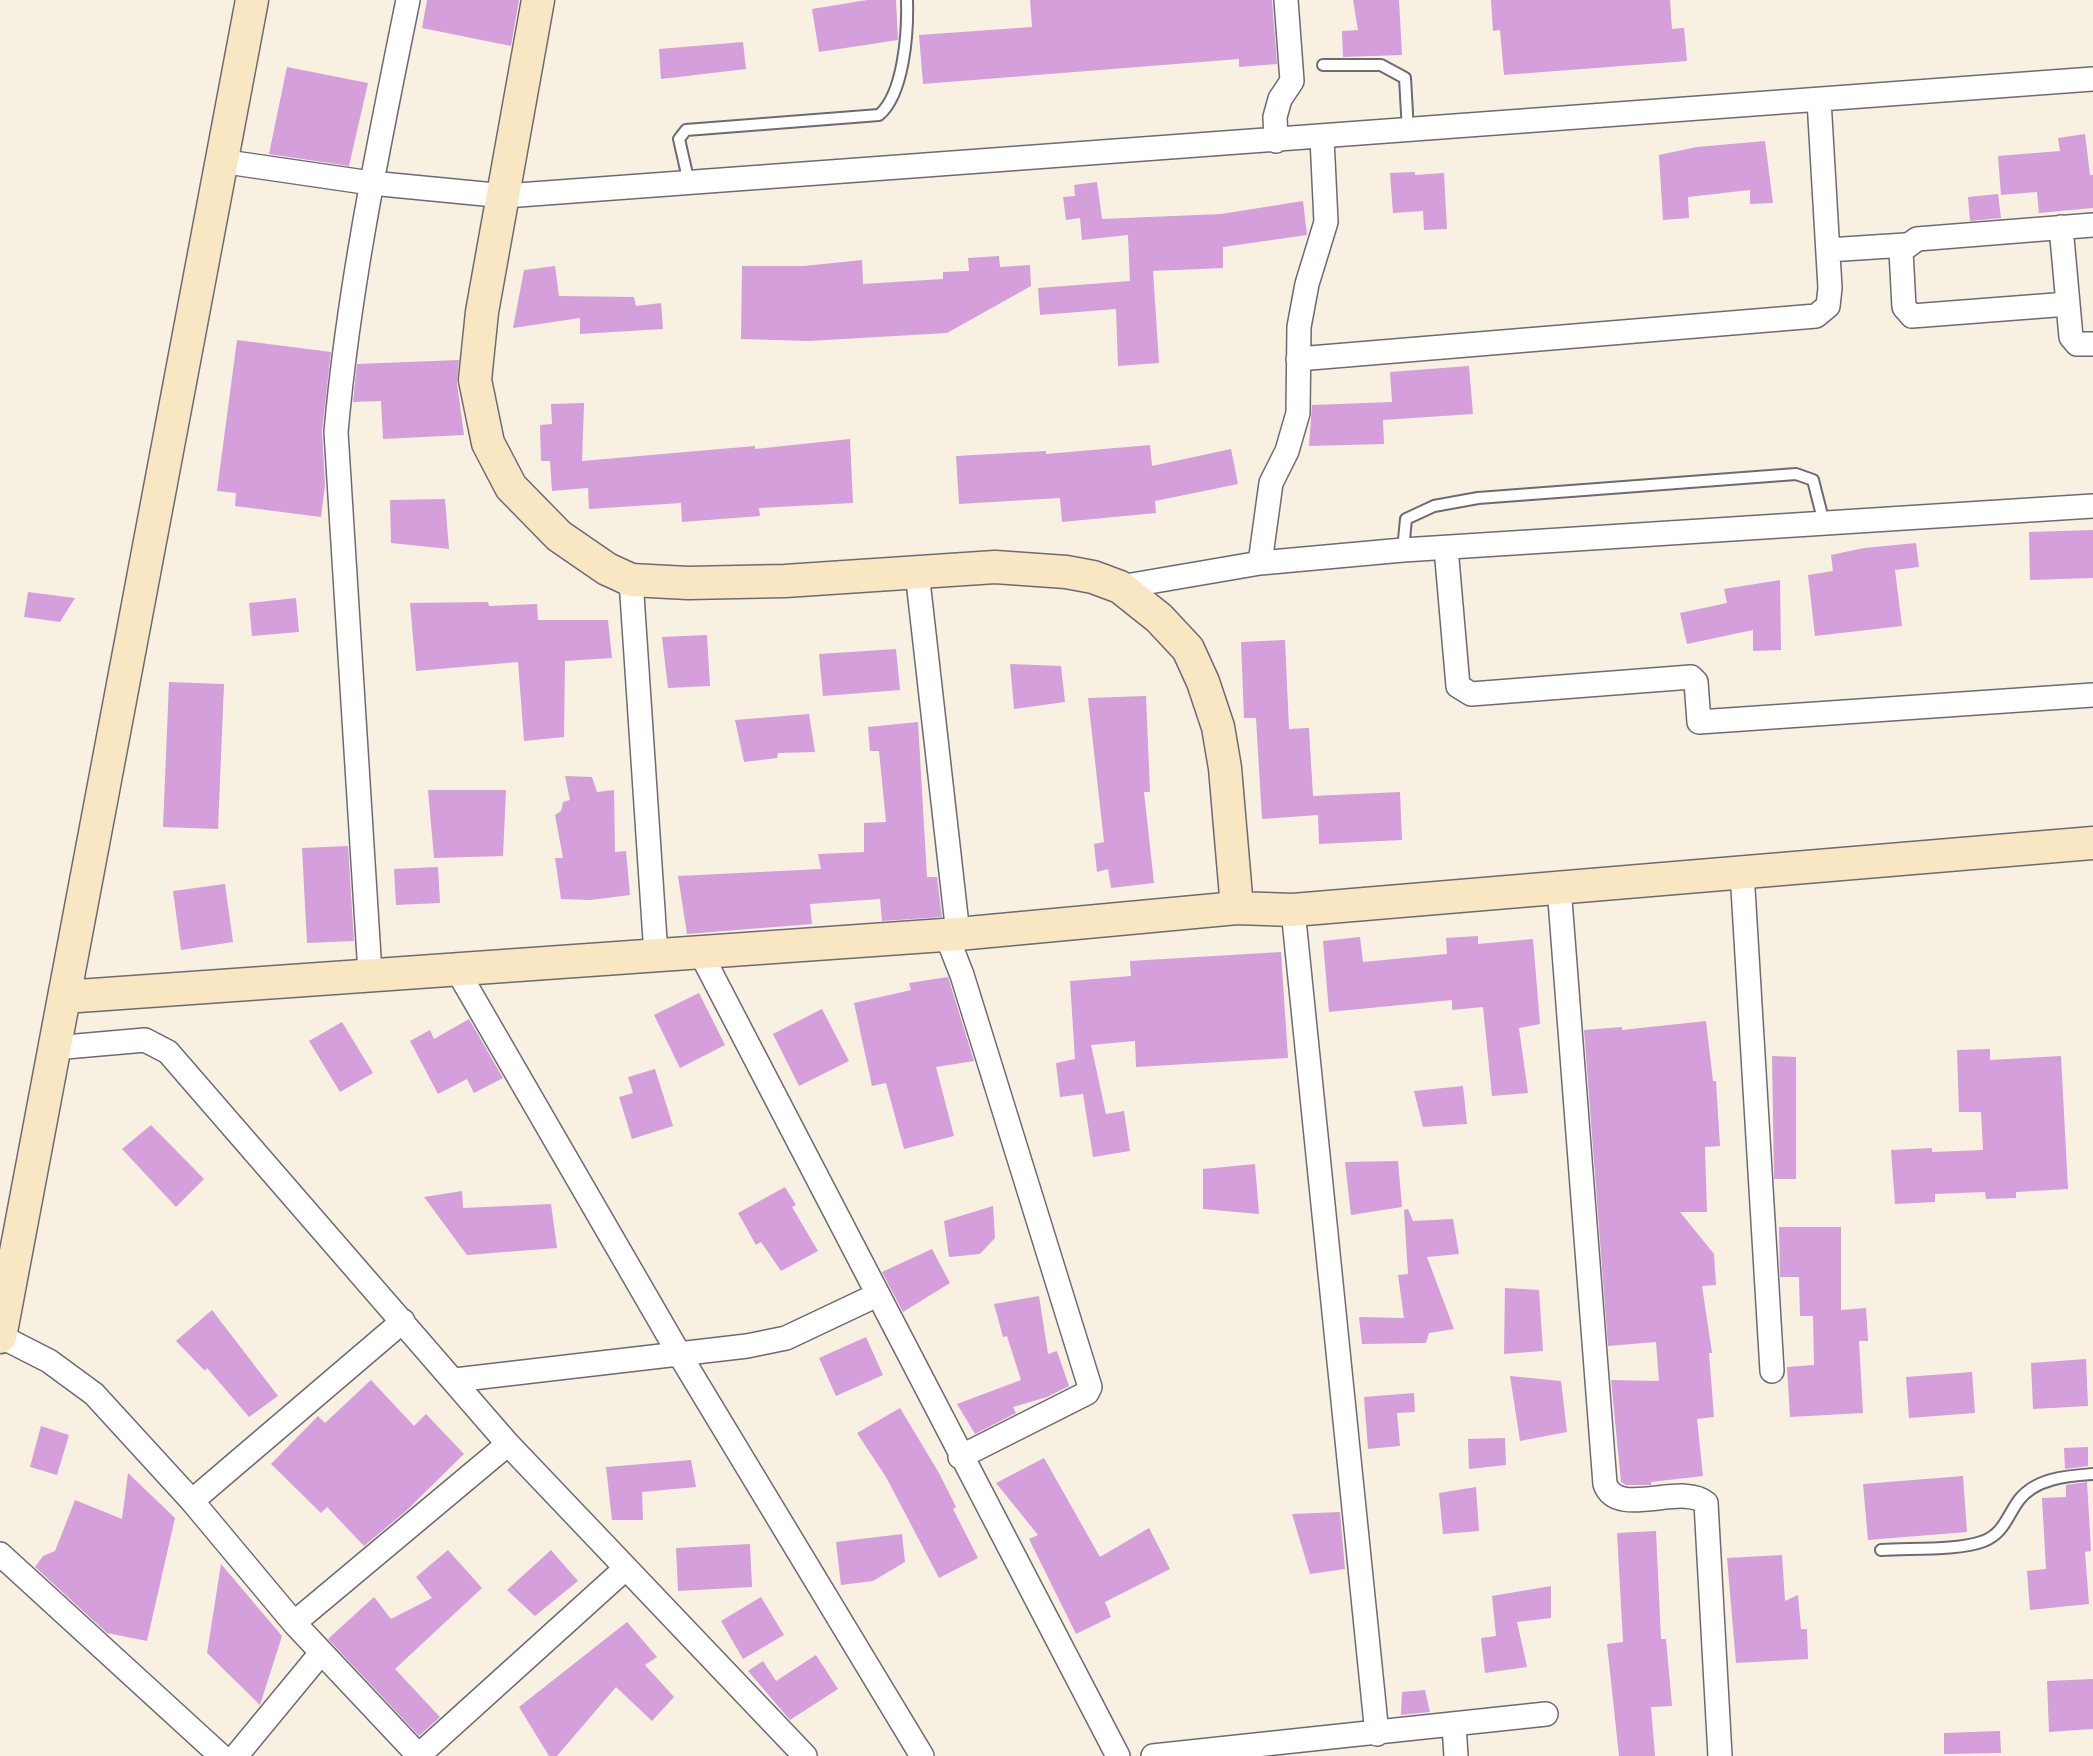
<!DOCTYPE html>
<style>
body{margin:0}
canvas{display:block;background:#f8f0e1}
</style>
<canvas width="2093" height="1756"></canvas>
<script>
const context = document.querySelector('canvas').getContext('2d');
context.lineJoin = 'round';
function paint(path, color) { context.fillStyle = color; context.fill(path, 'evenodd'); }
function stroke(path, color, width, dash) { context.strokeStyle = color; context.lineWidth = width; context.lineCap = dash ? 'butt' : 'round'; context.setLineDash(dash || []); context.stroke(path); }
const building = new Path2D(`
 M 427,0 L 519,0 L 511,46 L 422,28 Z
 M 867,0 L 896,0 L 898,40 L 819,52 L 812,9 Z
 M 1030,0 L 1272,0 L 1277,64 L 1239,67 L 1239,59 L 923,84 L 919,35 L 1032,27 Z
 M 1353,0 L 1399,0 L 1402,55 L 1343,57 L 1342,31 L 1358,30 Z
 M 1491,0 L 1670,0 L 1672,29 L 1684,28 L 1687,61 L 1504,75 L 1500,30 L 1493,31 Z
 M 743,42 L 746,69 L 661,79 L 659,49 Z
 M 287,67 L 368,83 L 349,166 L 269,154 Z
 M 2085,134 L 2090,175 L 2093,175 L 2093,208 L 2039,213 L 2037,192 L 2001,195 L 1998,156 L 2060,151 L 2058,138 Z
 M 1765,141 L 1773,203 L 1750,204 L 1750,190 L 1688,197 L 1689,218 L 1663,220 L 1659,155 L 1697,147 Z
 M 1415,172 L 1415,175 L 1444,173 L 1447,229 L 1424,230 L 1423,211 L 1393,213 L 1390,173 Z
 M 1097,182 L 1102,219 L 1221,214 L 1303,201 L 1307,235 L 1223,247 L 1223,268 L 1153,271 L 1159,363 L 1118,366 L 1116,309 L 1040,315 L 1038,288 L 1130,281 L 1128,235 L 1082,240 L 1080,218 L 1066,220 L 1063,197 L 1075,196 L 1074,185 Z
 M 1998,194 L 2001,218 L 1970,221 L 1968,197 Z
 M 999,256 L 1000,267 L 1030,265 L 1031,286 L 947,333 L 809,341 L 741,339 L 742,266 L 804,266 L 862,260 L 863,284 L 943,279 L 943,272 L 969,271 L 968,258 Z
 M 555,266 L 559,296 L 634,297 L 636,306 L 661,303 L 663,329 L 580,334 L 580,318 L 513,328 L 524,270 Z
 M 237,340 L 331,352 L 322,431 L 325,485 L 321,517 L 235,506 L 236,493 L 217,491 Z
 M 459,360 L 457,383 L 464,435 L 383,439 L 381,401 L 353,402 L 357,364 Z
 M 1469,366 L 1473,414 L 1383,420 L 1384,444 L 1309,446 L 1312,405 L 1392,402 L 1390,372 Z
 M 584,403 L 582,461 L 755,446 L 755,449 L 850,439 L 853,503 L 759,508 L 760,516 L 682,522 L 681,503 L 589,509 L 588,488 L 552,491 L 550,461 L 541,461 L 540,425 L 552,424 L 551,404 Z
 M 1150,445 L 1152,466 L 1231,449 L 1238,484 L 1155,501 L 1156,513 L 1062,522 L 1060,498 L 959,504 L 956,456 L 1046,451 L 1046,454 Z
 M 445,499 L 449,549 L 391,543 L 390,500 Z
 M 2093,530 L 2093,578 L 2030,580 L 2029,532 Z
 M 1916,543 L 1919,567 L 1895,570 L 1902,626 L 1815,636 L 1808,575 L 1833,571 L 1831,555 L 1864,548 Z
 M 1780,580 L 1781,650 L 1753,651 L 1753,630 L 1687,644 L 1680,613 L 1727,603 L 1724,589 Z
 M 28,592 L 75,598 L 60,622 L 24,617 Z
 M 296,598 L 299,632 L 252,636 L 249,603 Z
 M 488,602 L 489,606 L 537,604 L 538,620 L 608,620 L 612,658 L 565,661 L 564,737 L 524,741 L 518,662 L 416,671 L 410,603 Z
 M 707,635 L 710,686 L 668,688 L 662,637 Z
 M 1285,640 L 1289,729 L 1309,728 L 1313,796 L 1400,792 L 1402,840 L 1319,844 L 1318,815 L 1262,819 L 1256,718 L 1244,718 L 1241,642 Z
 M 896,649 L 900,690 L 823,696 L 819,654 Z
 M 1010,664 L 1061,666 L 1065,702 L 1014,709 Z
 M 169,682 L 224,684 L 218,829 L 163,827 Z
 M 1146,696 L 1150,792 L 1144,792 L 1154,883 L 1111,888 L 1108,869 L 1097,872 L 1094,844 L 1104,842 L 1088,698 Z
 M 809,714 L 815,752 L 778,753 L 777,758 L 744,762 L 735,720 Z
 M 918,722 L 927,877 L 937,877 L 942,917 L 882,921 L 880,899 L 810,904 L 812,924 L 687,934 L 678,876 L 821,869 L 818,854 L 864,852 L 864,823 L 886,822 L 879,751 L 870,751 L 868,727 Z
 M 565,776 L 592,777 L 597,792 L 614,790 L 615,852 L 626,851 L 630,895 L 590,900 L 561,899 L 555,858 L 563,858 L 555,815 L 561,811 L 563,802 L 570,800 Z
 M 428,790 L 506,790 L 503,856 L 434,858 Z
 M 348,846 L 354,941 L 307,943 L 302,848 Z
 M 438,867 L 440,903 L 396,905 L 394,869 Z
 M 225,884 L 233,942 L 181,950 L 173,891 Z
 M 1478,936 L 1478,944 L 1533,939 L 1540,1024 L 1519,1028 L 1528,1093 L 1492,1096 L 1483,1007 L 1452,1010 L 1452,1000 L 1329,1012 L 1323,941 L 1360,937 L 1363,962 L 1447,954 L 1446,938 Z
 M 1281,952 L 1288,1058 L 1136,1067 L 1135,1041 L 1091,1045 L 1106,1114 L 1124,1111 L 1130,1151 L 1093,1157 L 1083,1094 L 1060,1097 L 1056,1063 L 1075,1059 L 1070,981 L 1131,976 L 1130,961 Z
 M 948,977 L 974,1061 L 936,1067 L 954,1136 L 904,1149 L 886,1083 L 872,1086 L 854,1003 L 911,990 L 909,983 Z
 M 699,993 L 725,1045 L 680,1068 L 654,1015 Z
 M 822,1009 L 849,1061 L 799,1086 L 773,1034 Z
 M 469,1019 L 503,1078 L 474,1093 L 467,1079 L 438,1094 L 410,1041 L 430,1030 L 434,1039 Z
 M 1706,1021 L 1713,1081 L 1716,1081 L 1720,1146 L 1705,1147 L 1707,1212 L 1680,1212 L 1714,1254 L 1716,1285 L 1702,1286 L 1712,1353 L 1709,1353 L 1714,1417 L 1697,1419 L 1703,1476 L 1651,1482 L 1651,1485 L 1626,1485 L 1621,1482 L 1611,1380 L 1659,1381 L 1656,1342 L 1608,1346 L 1584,1030 L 1622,1027 L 1622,1030 Z
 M 342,1022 L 373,1073 L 340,1092 L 309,1041 Z
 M 1990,1049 L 1990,1060 L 2061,1056 L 2068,1189 L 2016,1192 L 2016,1198 L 1986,1199 L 1985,1192 L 1935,1194 L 1935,1202 L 1895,1204 L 1891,1150 L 1932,1148 L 1932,1152 L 1983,1150 L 1981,1112 L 1959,1112 L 1957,1050 Z
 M 1772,1056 L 1796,1057 L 1796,1179 L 1774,1179 Z
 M 655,1069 L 673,1126 L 632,1139 L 619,1097 L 633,1093 L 628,1077 Z
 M 1463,1086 L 1467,1124 L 1423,1127 L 1414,1091 Z
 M 151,1125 L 204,1179 L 176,1207 L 122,1149 Z
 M 1398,1161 L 1402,1207 L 1351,1215 L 1345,1162 Z
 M 1255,1164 L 1259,1214 L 1203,1209 L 1203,1169 Z
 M 785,1187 L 796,1205 L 792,1207 L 818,1251 L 781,1271 L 761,1242 L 756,1245 L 738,1213 Z
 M 462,1191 L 463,1208 L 551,1204 L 557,1248 L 467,1255 L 424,1197 Z
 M 993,1206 L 995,1238 L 980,1254 L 949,1257 L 944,1221 Z
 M 1408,1209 L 1413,1221 L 1453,1219 L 1459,1254 L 1427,1257 L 1454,1329 L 1429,1333 L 1426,1343 L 1362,1344 L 1359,1317 L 1404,1318 L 1398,1275 L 1408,1274 L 1404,1210 Z
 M 1779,1227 L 1841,1227 L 1841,1310 L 1866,1308 L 1868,1341 L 1859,1341 L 1863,1413 L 1790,1417 L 1787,1367 L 1814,1365 L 1813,1316 L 1800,1316 L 1799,1277 L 1780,1277 Z
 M 932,1249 L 950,1283 L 903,1312 L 882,1272 Z
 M 1505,1288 L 1539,1290 L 1543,1351 L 1504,1354 Z
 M 1039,1296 L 1048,1354 L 1057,1351 L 1069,1386 L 1047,1397 L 1013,1407 L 1016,1413 L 975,1434 L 957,1404 L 1021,1380 L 1007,1336 L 1003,1337 L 994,1304 Z
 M 212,1310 L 278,1396 L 249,1417 L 207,1368 L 205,1371 L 176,1341 Z
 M 866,1337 L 883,1375 L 836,1396 L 819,1358 Z
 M 2086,1359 L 2088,1406 L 2033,1409 L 2031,1363 Z
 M 1972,1372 L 1975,1413 L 1909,1418 L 1906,1377 Z
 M 1510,1376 L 1561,1381 L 1567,1432 L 1520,1441 Z
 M 371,1380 L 414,1426 L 426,1414 L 464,1454 L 406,1511 L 364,1546 L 327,1507 L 321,1513 L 271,1464 L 318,1416 L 325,1423 Z
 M 1414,1393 L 1415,1412 L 1397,1413 L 1400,1446 L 1368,1449 L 1364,1397 Z
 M 900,1408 L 939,1473 L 956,1507 L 953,1509 L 978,1558 L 939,1578 L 886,1477 L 857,1433 Z
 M 41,1426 L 69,1435 L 57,1475 L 30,1467 Z
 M 1505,1438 L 1506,1465 L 1469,1469 L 1468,1439 Z
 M 2088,1447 L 2088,1466 L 2065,1469 L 2064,1448 Z
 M 1044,1458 L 1100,1557 L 1149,1528 L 1170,1569 L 1105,1602 L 1111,1617 L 1076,1634 L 1029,1539 L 1038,1535 L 996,1483 Z
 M 691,1460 L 696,1487 L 642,1492 L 643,1520 L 612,1520 L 606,1467 Z
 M 128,1473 L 175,1518 L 147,1641 L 107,1633 L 35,1567 L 43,1556 L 55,1551 L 75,1500 L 122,1519 Z
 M 1963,1476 L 1967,1532 L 1868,1540 L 1863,1484 Z
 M 2087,1482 L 2091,1551 L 2085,1552 L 2089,1604 L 2030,1610 L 2027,1571 L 2046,1569 L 2042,1498 L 2066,1497 L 2066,1485 Z
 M 1476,1487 L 1479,1531 L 1443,1534 L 1439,1493 Z
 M 1340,1512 L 1345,1569 L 1310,1574 L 1292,1514 Z
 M 1656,1531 L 1661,1639 L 1666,1639 L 1672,1706 L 1651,1707 L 1655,1756 L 1619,1756 L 1607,1644 L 1623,1642 L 1617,1533 Z
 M 902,1534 L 905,1562 L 873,1581 L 841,1585 L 836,1542 Z
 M 750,1544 L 752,1587 L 678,1591 L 676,1548 Z
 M 448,1550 L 482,1588 L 395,1669 L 440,1717 L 419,1736 L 328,1639 L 374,1597 L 391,1619 L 432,1598 L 416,1577 Z
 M 551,1550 L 578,1581 L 535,1616 L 507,1590 Z
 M 1782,1555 L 1785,1601 L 1798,1595 L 1801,1629 L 1807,1629 L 1808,1659 L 1736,1663 L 1727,1558 Z
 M 221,1564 L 282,1636 L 260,1705 L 207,1653 Z
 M 1551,1586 L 1551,1618 L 1517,1622 L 1527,1667 L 1485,1673 L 1481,1638 L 1496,1636 L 1492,1596 Z
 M 761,1597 L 784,1635 L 743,1659 L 721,1621 Z
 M 627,1622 L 657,1657 L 645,1665 L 674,1697 L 652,1721 L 616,1687 L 557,1756 L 549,1756 L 519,1707 Z
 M 816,1655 L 838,1689 L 790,1720 L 748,1671 L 763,1661 L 776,1681 Z
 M 2093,1679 L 2093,1729 L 2049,1732 L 2047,1681 Z
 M 1425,1690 L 1430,1712 L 1401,1715 L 1402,1692 Z
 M 2000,1731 L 2001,1753 L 1944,1754 L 1944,1733 Z`);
const lane = new Path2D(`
 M 1323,65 L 1381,65 L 1405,78 L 1408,131
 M 689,183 L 679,139 L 686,130 L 879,115 C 904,94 908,32 907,0
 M 1403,550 L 1406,519 L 1434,506 L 1478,498 L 1796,474 L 1813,480 L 1824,523
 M 1881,1550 C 1911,1548 1958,1551 1984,1541 C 2004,1533 2007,1516 2019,1500 C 2036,1478 2067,1476 2093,1474`);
const street = new Path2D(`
 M 1276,141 L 1275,117 L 1280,99 L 1292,81 L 1286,0
 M 220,161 L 371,183 L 505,196 L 2093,79
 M 2061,227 L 2071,337 L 2077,344 L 2093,344
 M 1828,250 L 1905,245
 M 2068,304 L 1912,316 L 1904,307 L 1901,251 L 1917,239 L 2093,225
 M 1298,359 L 1816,316 L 1828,306 L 1830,288 L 1819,100
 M 1446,548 L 1458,686 L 1471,694 L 1691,677 L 1696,682 L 1699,722 L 2093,695
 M 1260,563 L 1271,483 L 1287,451 L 1298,413 L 1299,327 L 1307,284 L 1326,222 L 1322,138
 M 917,572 L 958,934
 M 631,580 L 656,955
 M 1120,587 L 1260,563 L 1403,550 L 2093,506
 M 1742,872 L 1772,1371
 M 1559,887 L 1605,1484 C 1617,1519 1682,1482 1706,1503 L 1720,1756
 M 1293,910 L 1377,1734
 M 946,934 L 962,975 L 1090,1387 L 1087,1393 L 960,1457
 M 700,952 L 1118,1756
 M 457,970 L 678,1352 L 922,1756
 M 370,973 L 336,432 C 349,286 379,143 408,0
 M 54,1048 L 145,1040 L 168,1052 L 508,1444 L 805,1756
 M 0,1336 L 49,1361 L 94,1394 L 192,1501 L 294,1623 L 419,1756
 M 455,1380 L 747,1346 L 786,1338 L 877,1295
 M 192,1501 L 403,1321
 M 0,1554 L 221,1756
 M 294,1623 L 508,1444
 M 1454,1725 L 1456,1756
 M 236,1756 L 321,1653
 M 418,1756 L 626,1568
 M 1153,1756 L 1546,1714`);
const secondary = new Path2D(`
 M 538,0 L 482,312 L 475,380 L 488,443 L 511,487 L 559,536 L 607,569 L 631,580 L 688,583 L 785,581 L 995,567 L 1066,572 L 1093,577 L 1120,587 L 1159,618 L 1188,649 L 1203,682 L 1218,727 L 1225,768 L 1237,908
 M 64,997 L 958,934 L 1237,908 L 1293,910 L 2093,843
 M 0,1337 L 252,0`);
paint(building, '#d49fdb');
stroke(lane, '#6d6a75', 14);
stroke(street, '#6d6a75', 26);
stroke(secondary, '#6d6a75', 35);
stroke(lane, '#fff', 10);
stroke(street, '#fff', 23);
stroke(secondary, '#f9e7c3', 32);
</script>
